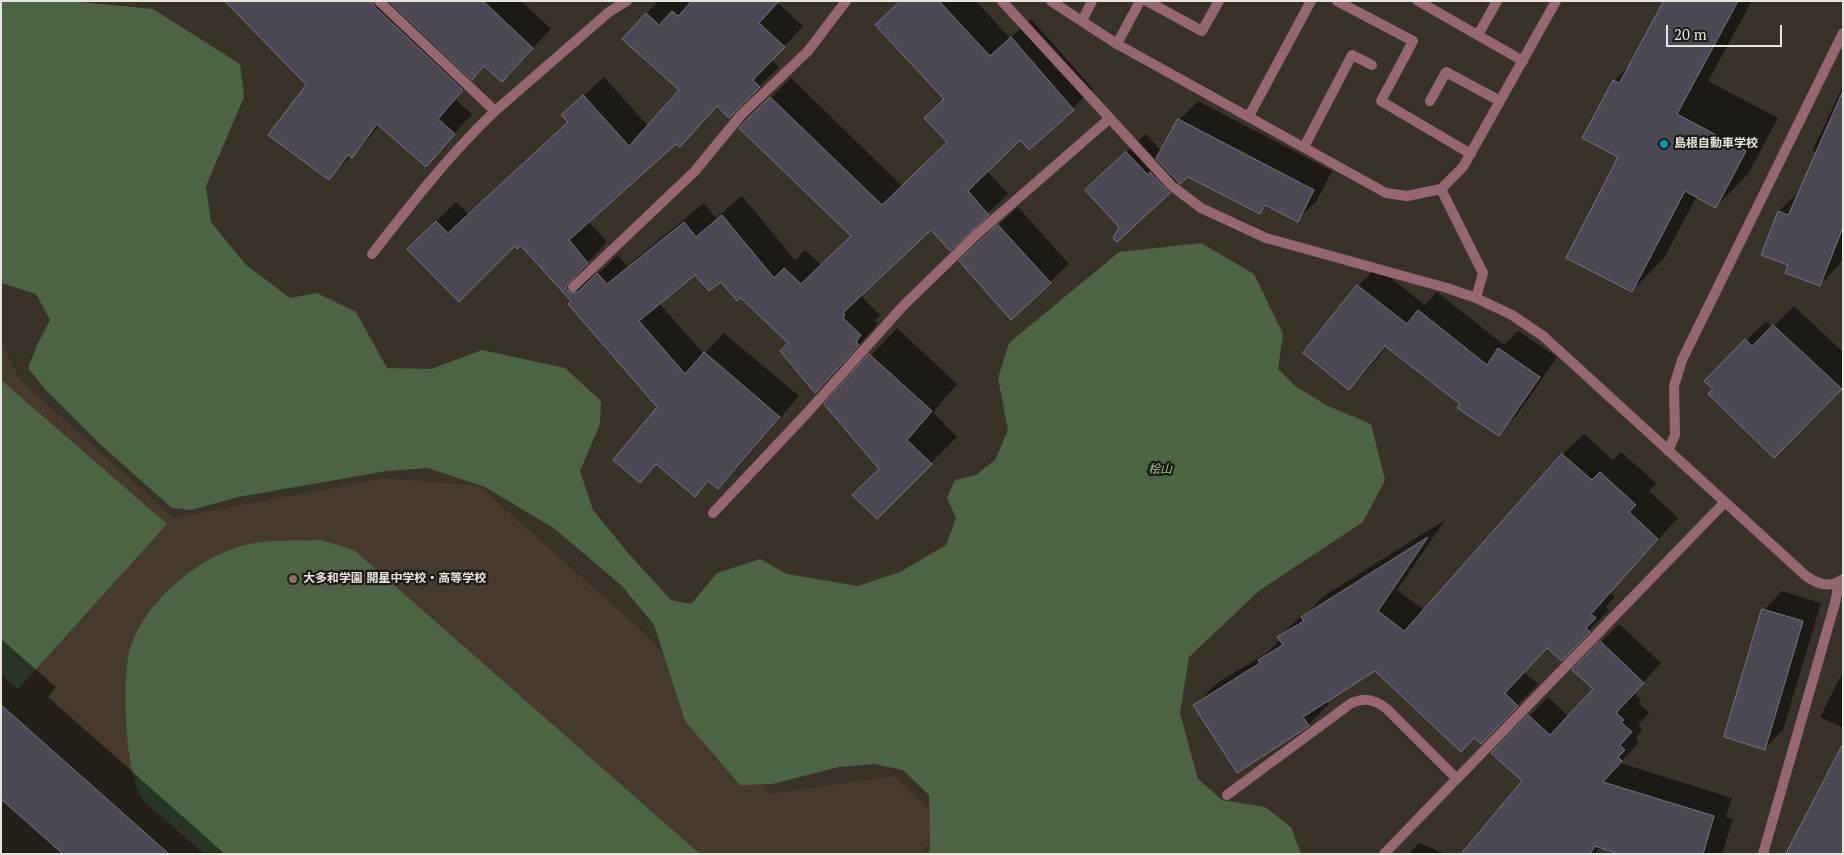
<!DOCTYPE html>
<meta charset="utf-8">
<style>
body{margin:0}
#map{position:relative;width:1844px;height:855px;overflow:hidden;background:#383229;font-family:"PT Serif",serif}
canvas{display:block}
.frame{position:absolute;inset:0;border:2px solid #e8e4de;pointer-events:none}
.scale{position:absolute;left:1666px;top:25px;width:116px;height:22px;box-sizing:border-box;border:2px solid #e8e4de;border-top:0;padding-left:6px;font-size:15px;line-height:18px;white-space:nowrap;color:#e8e4de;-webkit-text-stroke:4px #1d1a16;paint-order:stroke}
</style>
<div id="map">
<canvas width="1844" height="855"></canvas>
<div class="frame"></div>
<div class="scale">20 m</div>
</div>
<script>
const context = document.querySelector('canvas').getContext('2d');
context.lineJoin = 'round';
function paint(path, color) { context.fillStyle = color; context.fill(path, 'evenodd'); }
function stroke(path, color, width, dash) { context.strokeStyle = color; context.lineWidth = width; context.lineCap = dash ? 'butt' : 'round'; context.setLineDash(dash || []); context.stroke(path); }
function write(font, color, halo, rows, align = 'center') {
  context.font = font + ' "PT Serif","Noto Sans JP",serif'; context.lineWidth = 4.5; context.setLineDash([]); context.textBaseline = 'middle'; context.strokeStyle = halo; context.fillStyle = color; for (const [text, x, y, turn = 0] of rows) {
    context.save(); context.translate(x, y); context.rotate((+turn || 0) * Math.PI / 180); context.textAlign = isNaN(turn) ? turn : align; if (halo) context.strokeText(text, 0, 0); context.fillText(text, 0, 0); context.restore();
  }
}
const built = new Path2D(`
 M 1,342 L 19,379 L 173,518 L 386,478 L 479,486 L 652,640 L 769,794 L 894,776 L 947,827 L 919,854 L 1,854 Z`);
const green = new Path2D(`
 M 1,1 L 69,1 L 153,9 L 240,64 L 244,97 L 206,186 L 211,222 L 245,264 L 290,298 L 317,293 L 356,312 L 387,368 L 431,369 L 482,350 L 565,368 L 601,401 L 600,424 L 580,471 L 593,510 L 629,554 L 671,600 L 691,604 L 717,573 L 760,559 L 787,574 L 858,586 L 900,572 L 946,545 L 956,518 L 947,498 L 955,480 L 976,475 L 995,460 L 1008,430 L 998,378 L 1009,343 L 1119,252 L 1201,243 L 1254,274 L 1283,334 L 1278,369 L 1295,386 L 1328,406 L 1371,424 L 1385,480 L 1363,522 L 1260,590 L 1189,657 L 1180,713 L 1198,779 L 1222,800 L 1265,807 L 1291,827 L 1301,854 L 927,854 L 930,850 L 929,795 L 903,770 L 874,764 L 839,767 L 772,784 L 740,785 L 685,721 L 654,625 L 622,586 L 555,529 L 485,487 L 428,468 L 387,471 L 238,497 L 191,510 L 172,508 L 102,446 L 44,388 L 28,368 L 38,343 L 50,320 L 36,294 L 1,283 Z
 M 1,380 L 167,524 L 18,689 L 1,675 Z
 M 321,540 L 354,550 L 700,854 L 204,854 C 190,841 175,829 161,816 C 156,811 148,807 144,801 C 131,786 127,740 126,720 C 125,701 125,667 130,648 C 145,602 196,559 241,546 C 266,539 294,541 321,540 Z`);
const shadow = new Path2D(`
 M 226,1 L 521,1 L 551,29 L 520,62 L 485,65 L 480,70 L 456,100 L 472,114 L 426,165 L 379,125 L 370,137 L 329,178 L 308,84 Z
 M 658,1 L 779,1 L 778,3 L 803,26 L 772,60 L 779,67 L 729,116 L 718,105 L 680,145 L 676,142 L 588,221 L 607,242 L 586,264 L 586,269 L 591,274 L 599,273 L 618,255 L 627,266 L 704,203 L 716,218 L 742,196 L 795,260 L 805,250 L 821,265 L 852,236 L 741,128 L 791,78 L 902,186 L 948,142 L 945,99 L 901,1 L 976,1 L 1010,38 L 1031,19 L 1093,89 L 1030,148 L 1020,138 L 987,171 L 1008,194 L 950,249 L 931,228 L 862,293 L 864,295 L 862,297 L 880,315 L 874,321 L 878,324 L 815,392 L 790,343 L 721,280 L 695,273 L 659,303 L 704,354 L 724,333 L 799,396 L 738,468 L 718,488 L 710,480 L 694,495 L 657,464 L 640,482 L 659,407 L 573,301 L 521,244 L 408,249 L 456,202 L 468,214 L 569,121 L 563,115 L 604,77 L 648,126 L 681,89 L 624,39 Z
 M 1665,1 L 1752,1 L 1708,81 L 1778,118 L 1748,174 L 1716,207 L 1697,196 L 1664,258 L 1632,291 L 1614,81 L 1632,63 Z
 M 1843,86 L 1843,257 L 1839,265 L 1820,285 L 1790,265 L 1779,211 L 1799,192 L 1817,153 L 1812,151 Z
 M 1198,101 L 1332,171 L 1316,202 L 1297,220 L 1268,204 L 1260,212 L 1188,175 L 1169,192 L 1121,227 L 1106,171 L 1146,134 L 1162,152 L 1179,120 Z
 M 1018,207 L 1069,264 L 1050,282 L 979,243 Z
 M 1377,267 L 1425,305 L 1437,292 L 1504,345 L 1518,331 L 1557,357 L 1517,415 L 1498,434 L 1387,346 L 1368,370 L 1349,389 L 1358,286 Z
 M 1794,306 L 1843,352 L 1843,388 L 1774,456 L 1706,381 L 1766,321 L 1773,327 Z
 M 897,328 L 957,384 L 933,412 L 957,437 L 877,517 L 880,469 L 826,404 Z
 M 1584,434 L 1613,460 L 1621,452 L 1656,483 L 1649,491 L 1678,518 L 1610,592 L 1615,597 L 1606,607 L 1609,610 L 1582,638 L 1548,646 L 1524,672 L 1538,684 L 1502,721 L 1375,669 L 1326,701 L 1329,704 L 1308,725 L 1195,705 L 1216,684 L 1268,652 L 1280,639 L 1279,637 L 1300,617 L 1309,611 L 1324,596 L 1445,520 L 1397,590 L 1424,610 L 1563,454 Z
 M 1782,591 L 1821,603 L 1783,730 L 1764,749 L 1764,610 Z
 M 1619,624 L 1661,663 L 1634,693 L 1641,700 L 1639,703 L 1649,713 L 1638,725 L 1642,730 L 1636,738 L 1639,742 L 1620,763 L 1732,798 L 1726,817 L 1733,819 L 1722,854 L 1623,854 L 1600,847 L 1595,854 L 1463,854 L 1524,781 L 1493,753 L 1548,697 L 1569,717 L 1595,689 L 1601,642 Z
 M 1,639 L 56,687 L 48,697 L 225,854 L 1,854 Z
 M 1843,672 L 1843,728 L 1820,717 Z
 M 1419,843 L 1446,854 L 1408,854 Z`);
const building = new Path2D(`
 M 225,1 L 372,1 L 374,6 L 463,90 L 438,119 L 455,134 L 426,167 L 377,124 L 352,158 L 348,155 L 329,180 L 268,135 L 306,85 Z
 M 389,1 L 483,1 L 533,48 L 502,82 L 484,66 L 472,80 Z
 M 692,1 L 779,1 L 759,23 L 785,47 L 753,80 L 760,87 L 729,118 L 717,106 L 680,147 L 676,144 L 569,240 L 588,263 L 567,285 L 566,289 L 571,293 L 578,292 L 597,273 L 607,284 L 684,222 L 696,237 L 722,215 L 774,278 L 784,268 L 801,284 L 851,236 L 739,128 L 770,97 L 882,205 L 947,142 L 924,118 L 944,99 L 875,25 L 900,1 L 939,1 L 990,56 L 1011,37 L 1074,110 L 1029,150 L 1020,140 L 968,191 L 989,215 L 950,251 L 931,230 L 843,313 L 845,315 L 843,318 L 861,335 L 856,342 L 859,345 L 815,393 L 780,351 L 788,343 L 741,298 L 737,301 L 721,282 L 709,291 L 695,275 L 639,321 L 685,374 L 704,352 L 780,417 L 718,489 L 708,481 L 695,497 L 656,464 L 640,483 L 613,460 L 657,407 L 568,304 L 571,301 L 521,246 L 517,249 L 515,246 L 459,302 L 407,249 L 436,221 L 448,233 L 568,122 L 561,115 L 583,95 L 629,146 L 679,90 L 622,39 L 646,13 L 659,25 L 672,11 L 678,16 Z
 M 1664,1 L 1738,1 L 1677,114 L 1746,151 L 1716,208 L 1685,191 L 1632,292 L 1566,258 L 1618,157 L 1582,138 L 1613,80 L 1619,83 Z
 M 1843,91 L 1843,227 L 1820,286 L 1785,273 L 1788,265 L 1761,255 L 1778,211 L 1788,215 Z
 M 1178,119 L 1314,190 L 1298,222 L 1265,205 L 1260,214 L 1188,177 L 1180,184 L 1177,181 L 1156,159 Z
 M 1126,152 L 1148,175 L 1150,172 L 1170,193 L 1117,242 L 1113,238 L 1119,227 L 1085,190 Z
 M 998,225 L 1051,283 L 1011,320 L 959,261 Z
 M 1357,285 L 1407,324 L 1418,310 L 1487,365 L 1498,348 L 1540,377 L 1499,436 L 1457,408 L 1460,404 L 1385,346 L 1349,390 L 1303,353 Z
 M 1773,325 L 1842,389 L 1774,458 L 1708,394 L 1713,389 L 1704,381 L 1745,339 L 1752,346 Z
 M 869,354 L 932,411 L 907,440 L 932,464 L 877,519 L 852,495 L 879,469 L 824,404 Z
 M 1562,454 L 1592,480 L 1600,472 L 1636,505 L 1629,512 L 1658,539 L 1591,614 L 1596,618 L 1586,628 L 1590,632 L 1562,661 L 1547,648 L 1505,693 L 1518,706 L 1481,744 L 1474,738 L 1461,752 L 1375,671 L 1303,717 L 1309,726 L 1237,773 L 1193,705 L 1260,663 L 1258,660 L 1283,645 L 1277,637 L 1304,621 L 1301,617 L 1428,537 L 1378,611 L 1404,631 Z
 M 1762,609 L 1803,621 L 1765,750 L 1724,737 Z
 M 1600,641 L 1644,683 L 1616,713 L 1624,720 L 1621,722 L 1632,732 L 1620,745 L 1625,750 L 1618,757 L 1622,761 L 1603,782 L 1714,816 L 1703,854 L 1618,854 L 1595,846 L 1590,854 L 1461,854 L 1522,781 L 1491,753 L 1528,715 L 1550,735 L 1593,689 L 1572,670 Z
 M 1,705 L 169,854 L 63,854 L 1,799 Z
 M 1843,744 L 1843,854 L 1786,854 Z`);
const lane = new Path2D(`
 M 1051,1 L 1117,44 L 1386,193 L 1407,196 L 1441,189 L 1463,167 L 1556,1
 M 1147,1 L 1202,31 L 1219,1
 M 1337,1 L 1413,41 L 1381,101 L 1471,154
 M 1418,1 L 1523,61
 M 1082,21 L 1092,1
 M 1478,35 L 1497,1
 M 1117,44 L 1140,1
 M 1430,101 L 1446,72 L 1500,101
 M 1249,116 L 1311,1
 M 1304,147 L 1352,55 L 1372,65
 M 1441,189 L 1483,273 L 1476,298`);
const street = new Path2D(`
 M 379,1 L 495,111 L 609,12 L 627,1
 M 1002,1 L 1172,186 L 1201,208 L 1266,238 L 1447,288 L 1476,298 L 1512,315 L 1543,336 L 1806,576 C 1818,584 1830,589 1843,579
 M 372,254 C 411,204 449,155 495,111
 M 573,287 L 695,171 L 741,115 L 808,51 L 846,1
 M 1668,451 L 1675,435 L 1674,386 L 1682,360 L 1843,33
 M 713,513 L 807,413 L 903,306 L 976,235 L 1110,118
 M 1227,795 L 1350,704 C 1364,697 1374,699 1387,709 L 1457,779
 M 1384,854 L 1725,502
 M 1763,854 L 1835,603 L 1839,582`);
const markers = [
 [1664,144,5,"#0f9aa8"],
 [293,579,5,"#8d6e63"]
];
const poiNames = [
 ["島根自動車学校",1674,144],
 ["大多和学園 開星中学校・高等学校",303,579]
];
const parkNames = [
 ["桧山",1160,470]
];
paint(built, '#453a2d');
paint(green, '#4c6344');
paint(shadow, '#0007');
paint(building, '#4c4954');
stroke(building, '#787581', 1);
stroke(lane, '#966771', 10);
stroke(street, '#966771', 10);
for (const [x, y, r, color] of markers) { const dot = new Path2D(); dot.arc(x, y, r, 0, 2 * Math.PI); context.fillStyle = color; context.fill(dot); stroke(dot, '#1d1a16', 2); }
write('bold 12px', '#e8e4de', '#1d1a16', poiNames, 'left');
write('italic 12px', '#9dcf8a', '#1d1a16', parkNames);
</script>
